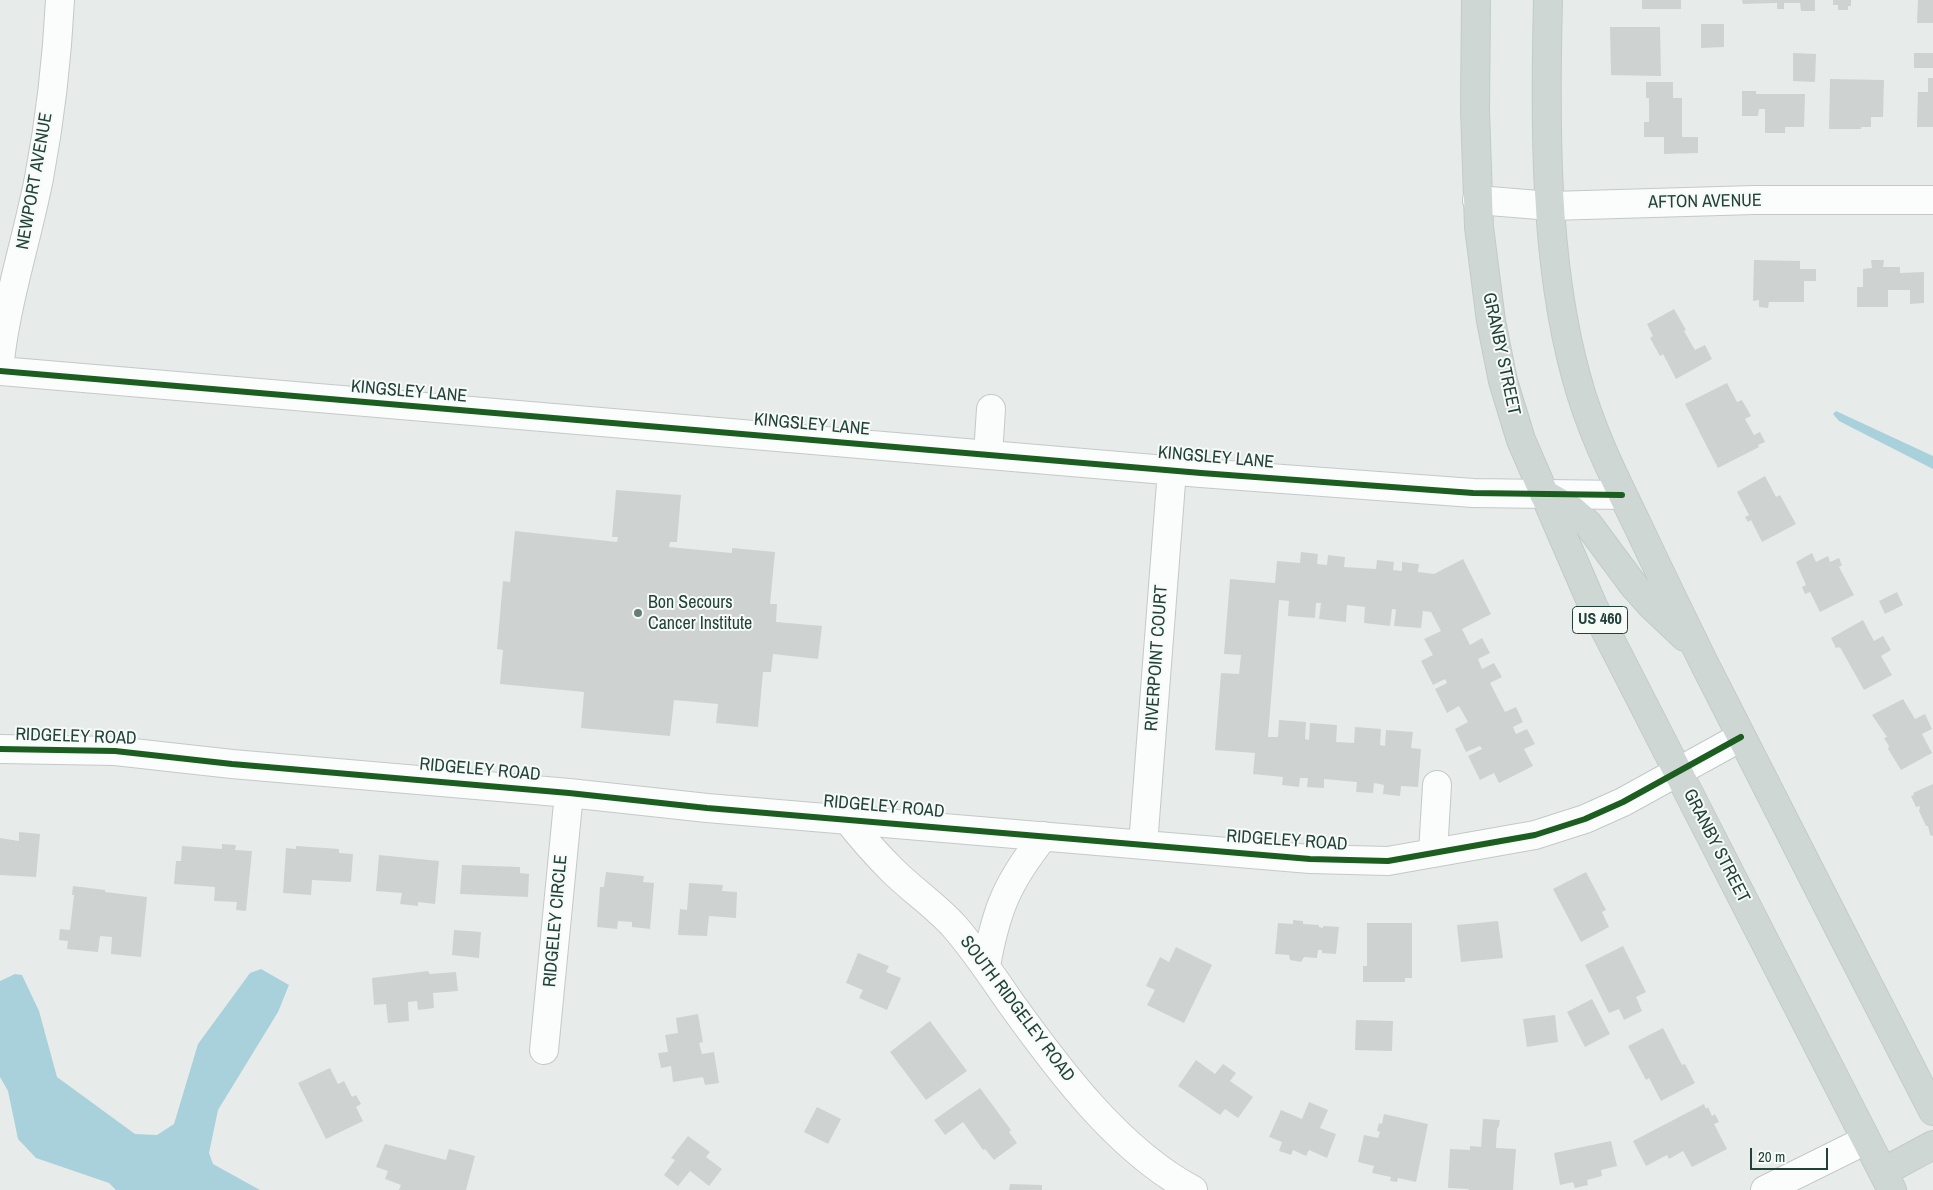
<!DOCTYPE html>
<style>
body{margin:0}
#map{position:relative;width:1933px;height:1190px;overflow:hidden;background:#e7ecea;font-family:"Archivo Narrow",sans-serif}
canvas{display:block}
.scale{position:absolute;left:1750px;top:1148px;width:78px;height:22px;box-sizing:border-box;border:2px solid #23413b;border-top:0;padding-left:6px;font-size:15px;line-height:18px;white-space:nowrap;color:#23413b;-webkit-text-stroke:4px #f6fbf8;paint-order:stroke}
</style>
<div id="map">
<canvas width="1933" height="1190"></canvas>
<div class="scale">20 m</div>
</div>
<script>
const context = document.querySelector('canvas').getContext('2d');
context.lineJoin = 'round';
function paint(path, color) { context.fillStyle = color; context.fill(path, 'evenodd'); }
function stroke(path, color, width, dash) { context.strokeStyle = color; context.lineWidth = width; context.lineCap = dash ? 'butt' : 'round'; context.setLineDash(dash || []); context.stroke(path); }
function write(font, color, halo, rows, align = 'center') {
  context.font = font + ' "Archivo Narrow",sans-serif'; context.lineWidth = 4; context.setLineDash([]); context.textBaseline = 'middle'; context.strokeStyle = halo; context.fillStyle = color; for (const [text, x, y, turn = 0] of rows) {
    context.save(); context.translate(x, y); context.rotate((+turn || 0) * Math.PI / 180); context.textAlign = isNaN(turn) ? turn : align; if (halo) context.strokeText(text, 0, 0); context.fillText(text, 0, 0); context.restore();
  }
}
const water = new Path2D(`
 M 1836,411 L 1933,456 L 1933,469 L 1839,421 L 1833,414 Z
 M 261,969 L 289,985 L 278,1012 L 218,1110 L 209,1153 L 213,1164 L 260,1190 L 116,1190 L 109,1183 L 36,1158 L 18,1139 L 8,1091 L 0,1077 L 0,981 L 15,974 L 22,975 L 39,1011 L 57,1077 L 135,1134 L 157,1135 L 174,1124 L 198,1044 L 250,973 Z`);
const building = new Path2D(`
 M 1642,0 L 1681,0 L 1681,9 L 1642,9 Z
 M 1742,0 L 1815,0 L 1815,11 L 1801,11 L 1800,3 L 1784,3 L 1784,9 L 1777,9 L 1777,3 L 1743,4 Z
 M 1833,0 L 1851,0 L 1851,6 L 1848,6 L 1848,10 L 1838,10 L 1838,5 L 1833,5 Z
 M 1918,0 L 1933,0 L 1933,23 L 1917,23 Z
 M 1701,24 L 1724,24 L 1724,47 L 1701,48 Z
 M 1610,27 L 1660,27 L 1661,76 L 1611,75 Z
 M 1793,53 L 1816,54 L 1815,82 L 1793,81 Z
 M 1914,53 L 1933,53 L 1933,68 L 1914,68 Z
 M 1928,78 L 1933,78 L 1933,127 L 1917,127 L 1918,92 L 1928,92 Z
 M 1830,79 L 1884,80 L 1883,117 L 1871,117 L 1871,127 L 1861,127 L 1861,129 L 1829,129 Z
 M 1646,82 L 1673,82 L 1673,98 L 1682,98 L 1682,137 L 1698,137 L 1698,153 L 1664,154 L 1664,137 L 1644,137 L 1644,122 L 1649,122 L 1649,98 L 1646,98 Z
 M 1742,91 L 1756,91 L 1756,94 L 1805,94 L 1804,127 L 1785,127 L 1785,133 L 1765,133 L 1765,109 L 1759,109 L 1758,116 L 1742,116 Z
 M 1754,260 L 1800,261 L 1800,269 L 1816,269 L 1816,281 L 1804,281 L 1804,302 L 1769,302 L 1768,308 L 1759,307 L 1759,300 L 1753,301 Z
 M 1871,260 L 1884,260 L 1883,267 L 1900,267 L 1900,273 L 1924,272 L 1924,303 L 1910,304 L 1910,290 L 1888,290 L 1888,307 L 1857,307 L 1857,287 L 1863,287 L 1863,269 L 1872,268 Z
 M 1674,309 L 1686,330 L 1684,331 L 1695,350 L 1705,345 L 1712,359 L 1676,379 L 1663,354 L 1660,356 L 1650,338 L 1653,336 L 1647,324 Z
 M 1727,383 L 1737,402 L 1742,400 L 1751,416 L 1745,419 L 1754,435 L 1760,432 L 1765,442 L 1758,445 L 1759,447 L 1718,468 L 1685,404 Z
 M 1765,476 L 1776,497 L 1780,495 L 1796,524 L 1762,542 L 1751,520 L 1748,522 L 1745,517 L 1749,515 L 1737,492 Z
 M 616,490 L 681,495 L 677,542 L 670,542 L 669,547 L 732,553 L 732,548 L 775,552 L 770,604 L 777,604 L 776,622 L 822,626 L 818,659 L 773,654 L 771,672 L 763,672 L 758,727 L 716,723 L 718,704 L 674,700 L 670,736 L 581,728 L 584,692 L 500,684 L 503,650 L 497,649 L 503,581 L 510,582 L 515,531 L 617,542 L 618,537 L 612,537 Z
 M 1301,552 L 1318,554 L 1317,564 L 1327,565 L 1328,555 L 1345,557 L 1344,567 L 1376,569 L 1377,560 L 1394,562 L 1393,570 L 1402,571 L 1402,562 L 1419,564 L 1418,572 L 1434,574 L 1463,559 L 1491,614 L 1462,629 L 1470,645 L 1482,638 L 1490,653 L 1478,659 L 1482,669 L 1494,663 L 1502,677 L 1490,683 L 1505,712 L 1516,707 L 1523,722 L 1513,727 L 1516,734 L 1527,729 L 1535,744 L 1524,749 L 1533,766 L 1499,783 L 1494,773 L 1480,780 L 1468,756 L 1482,749 L 1480,746 L 1466,752 L 1455,729 L 1468,722 L 1459,706 L 1447,713 L 1435,689 L 1447,683 L 1445,679 L 1433,685 L 1421,661 L 1433,655 L 1424,639 L 1441,631 L 1431,612 L 1423,611 L 1421,628 L 1394,626 L 1396,610 L 1394,609 L 1392,609 L 1390,626 L 1364,623 L 1365,607 L 1347,605 L 1346,622 L 1319,619 L 1321,603 L 1316,603 L 1315,618 L 1288,616 L 1289,601 L 1279,600 L 1268,737 L 1278,737 L 1279,720 L 1306,722 L 1305,739 L 1309,740 L 1310,723 L 1337,725 L 1336,742 L 1354,743 L 1355,727 L 1381,729 L 1380,745 L 1385,746 L 1386,730 L 1413,732 L 1411,748 L 1421,749 L 1418,787 L 1401,786 L 1400,796 L 1383,794 L 1384,785 L 1380,784 L 1374,783 L 1373,793 L 1356,792 L 1357,782 L 1324,779 L 1324,788 L 1307,787 L 1308,778 L 1300,778 L 1299,787 L 1282,785 L 1283,777 L 1253,774 L 1255,753 L 1215,750 L 1221,673 L 1239,674 L 1241,655 L 1224,654 L 1230,579 L 1275,583 L 1277,561 L 1300,563 Z
 M 1812,553 L 1816,562 L 1828,556 L 1830,562 L 1839,558 L 1842,565 L 1839,567 L 1854,595 L 1820,612 L 1810,592 L 1805,594 L 1802,587 L 1806,585 L 1796,562 Z
 M 1897,592 L 1903,605 L 1885,614 L 1879,601 Z
 M 1863,620 L 1874,641 L 1883,636 L 1891,650 L 1881,656 L 1892,675 L 1864,690 L 1841,649 L 1839,647 L 1836,648 L 1831,638 Z
 M 1903,699 L 1915,719 L 1925,714 L 1932,729 L 1922,734 L 1932,753 L 1901,770 L 1888,749 L 1889,746 L 1884,738 L 1887,737 L 1872,715 Z
 M 1933,784 L 1933,836 L 1930,835 L 1928,826 L 1926,826 L 1919,811 L 1920,806 L 1916,807 L 1911,796 L 1914,795 L 1913,793 Z
 M 19,832 L 40,834 L 36,877 L 0,875 L 0,838 L 19,841 Z
 M 222,844 L 236,845 L 235,850 L 252,851 L 246,911 L 236,910 L 237,902 L 214,901 L 215,887 L 174,884 L 176,861 L 181,861 L 182,846 L 222,849 Z
 M 296,846 L 339,849 L 339,853 L 353,854 L 351,882 L 312,880 L 311,895 L 283,893 L 286,848 L 296,849 Z
 M 379,855 L 439,861 L 435,904 L 418,902 L 418,906 L 400,904 L 402,893 L 376,891 Z
 M 462,865 L 520,867 L 520,873 L 529,874 L 528,897 L 460,894 Z
 M 606,872 L 644,876 L 643,882 L 654,883 L 650,929 L 632,927 L 632,922 L 618,921 L 617,929 L 597,927 L 600,887 L 604,887 Z
 M 1586,872 L 1606,910 L 1602,912 L 1609,927 L 1581,942 L 1553,889 Z
 M 689,883 L 723,885 L 722,891 L 737,892 L 736,918 L 709,916 L 707,936 L 678,935 L 680,909 L 687,910 Z
 M 73,886 L 105,890 L 105,892 L 147,897 L 141,957 L 111,954 L 112,937 L 100,936 L 98,952 L 67,949 L 68,941 L 59,940 L 60,929 L 70,930 L 74,895 L 72,895 Z
 M 1293,920 L 1303,921 L 1303,924 L 1319,925 L 1319,927 L 1323,928 L 1323,926 L 1339,927 L 1336,954 L 1322,953 L 1322,950 L 1318,950 L 1317,958 L 1304,957 L 1301,962 L 1290,960 L 1289,955 L 1275,954 L 1278,923 L 1293,924 Z
 M 1498,921 L 1503,958 L 1461,962 L 1457,925 Z
 M 1367,923 L 1412,923 L 1412,978 L 1405,978 L 1405,982 L 1363,982 L 1363,966 L 1367,966 Z
 M 454,930 L 481,932 L 479,958 L 452,955 Z
 M 1623,946 L 1646,992 L 1636,997 L 1642,1011 L 1624,1020 L 1619,1009 L 1609,1013 L 1585,965 Z
 M 1176,947 L 1212,965 L 1184,1023 L 1147,1005 L 1155,990 L 1146,986 L 1160,957 L 1169,962 Z
 M 858,953 L 889,966 L 886,972 L 901,978 L 887,1010 L 859,998 L 863,990 L 846,983 Z
 M 428,971 L 430,974 L 456,972 L 458,991 L 433,993 L 434,1008 L 418,1010 L 417,1001 L 408,1002 L 409,1021 L 388,1023 L 386,1004 L 374,1005 L 372,978 Z
 M 1592,999 L 1610,1034 L 1585,1047 L 1567,1012 Z
 M 698,1014 L 703,1042 L 699,1043 L 702,1054 L 714,1052 L 719,1083 L 705,1085 L 703,1077 L 673,1082 L 671,1066 L 661,1068 L 658,1053 L 668,1052 L 665,1035 L 678,1033 L 676,1018 Z
 M 1555,1015 L 1558,1042 L 1527,1047 L 1523,1019 Z
 M 1356,1020 L 1393,1021 L 1392,1051 L 1355,1050 Z
 M 930,1021 L 967,1071 L 926,1100 L 890,1052 Z
 M 1663,1028 L 1682,1065 L 1685,1064 L 1695,1083 L 1661,1101 L 1649,1078 L 1646,1080 L 1628,1046 Z
 M 1196,1060 L 1215,1074 L 1223,1064 L 1236,1073 L 1230,1081 L 1253,1097 L 1238,1118 L 1225,1109 L 1220,1115 L 1178,1086 Z
 M 330,1068 L 338,1084 L 344,1081 L 352,1097 L 356,1095 L 361,1104 L 356,1107 L 363,1121 L 326,1139 L 298,1083 Z
 M 980,1088 L 1011,1130 L 1009,1132 L 1017,1143 L 994,1160 L 985,1149 L 983,1150 L 963,1122 L 945,1135 L 934,1120 Z
 M 1309,1102 L 1328,1110 L 1320,1128 L 1336,1134 L 1327,1158 L 1309,1150 L 1306,1156 L 1293,1150 L 1291,1155 L 1279,1151 L 1282,1142 L 1269,1137 L 1281,1110 L 1302,1119 Z
 M 1704,1104 L 1706,1109 L 1708,1107 L 1712,1116 L 1715,1114 L 1719,1122 L 1714,1124 L 1727,1149 L 1692,1167 L 1683,1151 L 1669,1159 L 1667,1155 L 1646,1166 L 1633,1141 Z
 M 817,1107 L 841,1119 L 828,1144 L 804,1132 Z
 M 1384,1114 L 1428,1124 L 1416,1182 L 1398,1178 L 1397,1182 L 1390,1181 L 1391,1177 L 1372,1173 L 1374,1166 L 1358,1162 L 1364,1135 L 1378,1138 L 1380,1132 L 1377,1131 L 1379,1123 L 1382,1124 Z
 M 1483,1119 L 1500,1120 L 1499,1126 L 1497,1129 L 1496,1148 L 1516,1149 L 1513,1190 L 1468,1190 L 1469,1189 L 1448,1188 L 1450,1149 L 1470,1150 L 1470,1146 L 1481,1147 Z
 M 688,1136 L 710,1152 L 706,1157 L 722,1169 L 709,1186 L 690,1171 L 678,1186 L 664,1175 L 675,1160 L 671,1158 Z
 M 1611,1141 L 1617,1166 L 1601,1170 L 1602,1176 L 1587,1180 L 1588,1185 L 1575,1188 L 1573,1182 L 1560,1185 L 1554,1153 Z
 M 385,1144 L 446,1160 L 449,1149 L 475,1156 L 466,1190 L 399,1190 L 401,1185 L 385,1179 L 388,1171 L 376,1167 Z
 M 1010,1184 L 1042,1185 L 1042,1190 L 1009,1190 Z`);
const minor = new Path2D(`
 M 1477,200 L 1551,206 L 1754,200 L 1933,200
 M 0,360 C 7,299 27,239 39,178 C 50,120 57,59 60,0
 M 0,371 L 1201,473 L 1473,493 L 1622,495
 M 988,455 L 991,409
 M 0,749 L 115,751 L 232,764 L 569,793 L 707,808 L 1310,859 L 1388,861 L 1535,835 L 1585,819 L 1623,802 L 1741,737
 M 847,819 C 861,837 876,854 892,870 C 912,890 935,905 954,926 C 975,950 992,976 1010,1002 C 1058,1069 1119,1151 1193,1190
 M 1143,845 L 1172,470
 M 1433,853 L 1437,785
 M 986,966 C 996,909 1008,881 1044,836
 M 544,1050 L 569,793
 M 1765,1190 L 1866,1140`);
const major = new Path2D(`
 M 1476,0 L 1475,110 L 1479,227 L 1491,321 L 1503,381 L 1521,440 L 1593,606 L 1892,1190
 M 1548,0 C 1545,120 1544,260 1576,376 C 1590,429 1614,477 1638,526 C 1659,571 1681,616 1703,661 C 1779,812 1856,961 1933,1111
 M 1544,494 L 1572,510 L 1588,524 L 1634,586 L 1651,605 L 1685,637
 M 1883,1172 L 1933,1145`);
const cycleway = new Path2D(`
 M 0,371 L 1201,473 L 1473,493 L 1622,495
 M 0,749 L 115,751 L 232,764 L 569,793 L 707,808 L 1310,859 L 1388,861 L 1535,835 L 1585,819 L 1623,802 L 1741,737`);
const markers = [
 [638,613,5,"#687d78"]
];
const shields = [
 [1600,620,55]
];
const shieldNames = [
 ["US 460",1600,620]
];
const streetNames = [
 ["NEWPORT AVENUE",35,181,-80],
 ["AFTON AVENUE",1705,202,-1],
 ["GRANBY STREET",1501,354,78],
 ["KINGSLEY LANE",409,392,5],
 ["KINGSLEY LANE",812,425,5],
 ["KINGSLEY LANE",1216,458,5],
 ["RIVERPOINT COURT",1157,658,-86],
 ["RIDGELEY ROAD",76,737,2],
 ["RIDGELEY ROAD",480,770,5],
 ["RIDGELEY ROAD",884,807,5],
 ["RIDGELEY ROAD",1287,841,4],
 ["GRANBY STREET",1716,846,63],
 ["RIDGELEY CIRCLE",556,921,-85],
 ["SOUTH RIDGELEY ROAD",1017,1009,53]
];
const poiNames = [
 ["Bon Secours",648,603],
 ["Cancer Institute",648,624]
];
paint(water, '#a8d1db');
paint(building, '#ced3d1');
stroke(minor, '#c4c9c7', 30);
stroke(major, '#c2cbc9', 30);
stroke(minor, '#fbfcfc', 28);
stroke(major, '#cfd7d5', 28);
stroke(cycleway, '#1b5e20', 6);
for (const [x, y, r, color] of markers) { const dot = new Path2D(); dot.arc(x, y, r, 0, 2 * Math.PI); context.fillStyle = color; context.fill(dot); stroke(dot, '#f6fbf8', 2); }
for (const [x, y, w] of shields) { const box = new Path2D(); box.roundRect(x - w / 2, y - 13.5, w, 27, 4); context.fillStyle = '#f6fbf8'; context.fill(box); stroke(box, '#23413b', 1); }
write('bold 16px', '#23413b', null, shieldNames);
write('18px', '#23413b', '#f6fbf8', streetNames);
write('18px', '#23413b', '#f6fbf8', poiNames, 'left');
</script>
